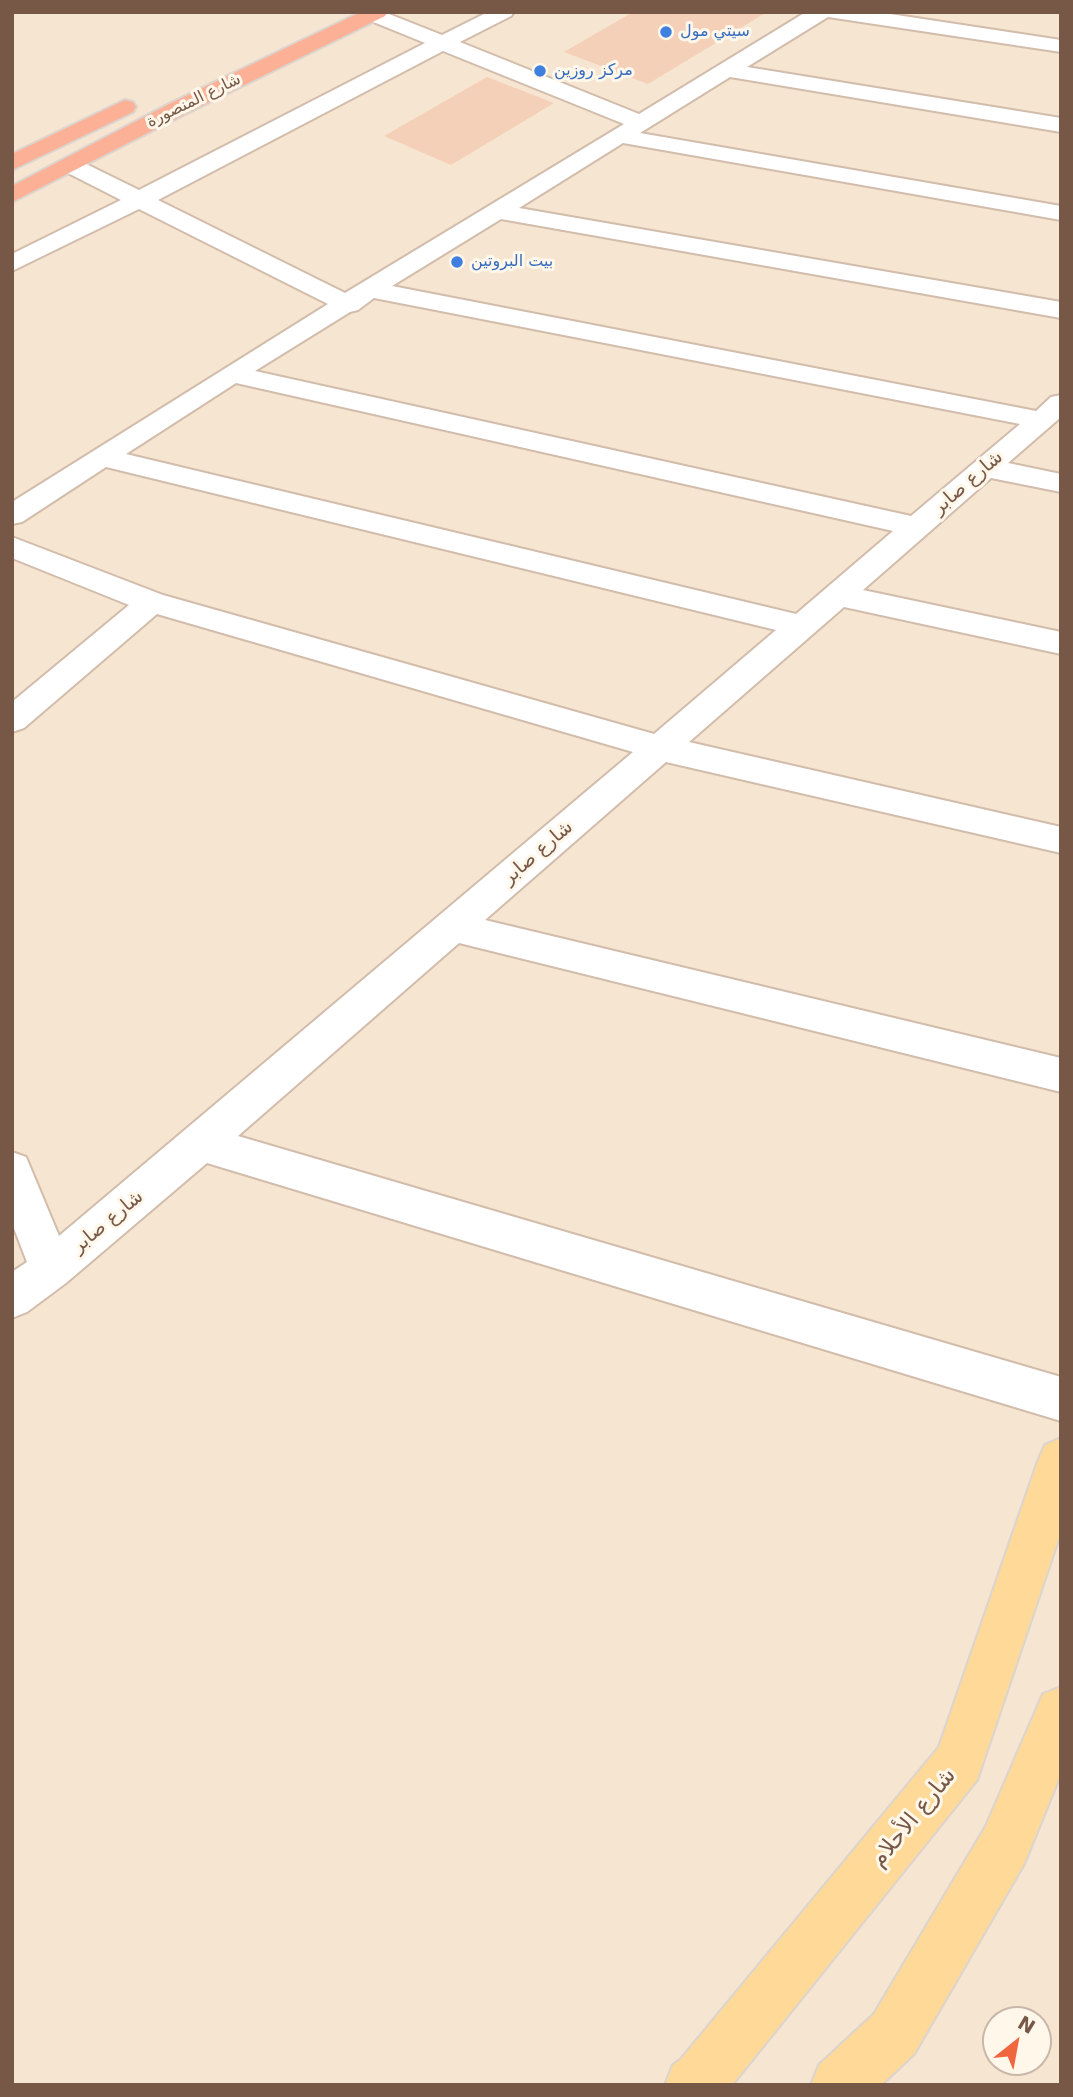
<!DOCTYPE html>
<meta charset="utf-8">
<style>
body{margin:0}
#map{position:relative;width:1073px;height:2097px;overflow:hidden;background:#fef3e3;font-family:"DejaVu Sans",sans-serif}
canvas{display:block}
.frame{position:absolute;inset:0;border:14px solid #775847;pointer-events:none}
.north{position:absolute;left:982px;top:2006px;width:70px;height:70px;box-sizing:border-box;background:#fff7ea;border:2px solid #c9b7a9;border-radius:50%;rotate:31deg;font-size:19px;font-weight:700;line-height:28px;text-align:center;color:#775847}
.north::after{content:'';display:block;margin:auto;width:24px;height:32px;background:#f0663f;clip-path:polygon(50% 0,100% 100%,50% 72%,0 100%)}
</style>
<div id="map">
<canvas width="1073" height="2097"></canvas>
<div class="frame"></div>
<div class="north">N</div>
</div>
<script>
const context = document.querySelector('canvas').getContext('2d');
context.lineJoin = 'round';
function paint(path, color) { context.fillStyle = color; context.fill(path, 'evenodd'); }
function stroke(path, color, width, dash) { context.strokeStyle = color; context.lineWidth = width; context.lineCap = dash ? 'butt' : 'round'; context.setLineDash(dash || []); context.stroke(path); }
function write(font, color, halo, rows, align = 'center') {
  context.font = font + ' "DejaVu Sans","Noto Naskh Arabic",sans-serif'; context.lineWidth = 6; context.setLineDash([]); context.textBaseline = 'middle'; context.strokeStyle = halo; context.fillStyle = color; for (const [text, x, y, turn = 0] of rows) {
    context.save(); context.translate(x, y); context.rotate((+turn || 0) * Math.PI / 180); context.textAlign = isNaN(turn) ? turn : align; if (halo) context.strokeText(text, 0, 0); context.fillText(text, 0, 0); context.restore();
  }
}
const residential = new Path2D(`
 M 12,12 L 1061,12 L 1061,2085 L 12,2085 ZM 996,2020 L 1038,2020 L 1038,2062 L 996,2062 Z`);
const building = new Path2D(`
 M 633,12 L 767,12 L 648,84 L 564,52 Z
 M 487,77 L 554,103 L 451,165 L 384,136 Z`);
const minor = new Path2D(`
 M 365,12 L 384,12 L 442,35 L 488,12 L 514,12 L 511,16 L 460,42 L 639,114 L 806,12 L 877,12 L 1061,40 L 1061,52 L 828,17 L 747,67 L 1061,118 L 1061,132 L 730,77 L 640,133 L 1061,206 L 1061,220 L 623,143 L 519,208 L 1061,302 L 1061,318 L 501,219 L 392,286 L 1036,411 L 1051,397 L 1061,395 L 1061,417 L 1008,463 L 1061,474 L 1061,492 L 991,478 L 863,590 L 1061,632 L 1061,654 L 844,607 L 689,742 L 1061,827 L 1061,853 L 666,762 L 485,920 L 1061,1058 L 1061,1092 L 459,943 L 238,1136 L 1061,1377 L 1061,1421 L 207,1163 L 66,1283 L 27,1312 L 12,1318 L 12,1272 L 27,1262 L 12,1223 L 12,1152 L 26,1157 L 59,1236 L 633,752 L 157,614 L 24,728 L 12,732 L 12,702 L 129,605 L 12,558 L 12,537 L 163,595 L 654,734 L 776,630 L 106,467 L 22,522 L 12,524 L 12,502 L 328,304 L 139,209 L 12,271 L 12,254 L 121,200 L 62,170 L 58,165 L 62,160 L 78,160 L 139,190 L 425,43 L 366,19 L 363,15 ZM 443,51 L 624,124 L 345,293 L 158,200 ZM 374,298 L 1020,424 L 911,516 L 255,371 L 350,312 L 358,310 ZM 236,383 L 893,531 L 796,614 L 126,454 Z`);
const major = new Path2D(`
 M 1061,1438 L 1061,1531 L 977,1780 L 732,2085 L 665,2085 L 673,2065 L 681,2059 L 939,1747 L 1038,1461 L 1045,1445 Z
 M 1061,1687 L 1061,1773 L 1024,1864 L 914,2054 L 881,2085 L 811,2085 L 819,2065 L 874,2014 L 986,1826 L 1043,1694 Z`);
const highway = new Path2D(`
 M 361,12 L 388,12 L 385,16 L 185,114 L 12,202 L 12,186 L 169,104 Z
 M 125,100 L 133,102 L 136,107 L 133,112 L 12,170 L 12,154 Z`);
const markers = [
 [666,32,7,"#3f7fe0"],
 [540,71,7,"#3f7fe0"],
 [457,262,7,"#3f7fe0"]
];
const farShopnames = [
 ["سيتي مول",680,32],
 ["مركز روزين",554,71],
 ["بيت البروتين",471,262]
];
const farStreetnames = [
 ["شارع المنصورة",194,101,-26]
];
const streetNames = [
 ["شارع صابر",968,483,-41],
 ["شارع صابر",538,853,-41],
 ["شارع صابر",108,1222,-40]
];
const nearStreetnames = [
 ["شارع الأحلام",914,1818,-51]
];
paint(residential, '#f6e5d0');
paint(building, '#f5d0b8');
stroke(minor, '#d2bcab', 4);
stroke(major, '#dcd4cf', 4);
stroke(highway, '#dcd4cf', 4);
paint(minor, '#fff');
paint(major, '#ffd998');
paint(highway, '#fcb095');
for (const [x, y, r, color] of markers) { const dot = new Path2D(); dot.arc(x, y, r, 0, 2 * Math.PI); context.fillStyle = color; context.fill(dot); stroke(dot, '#fff7ea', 2.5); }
write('16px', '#366cbe', '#fff7ea', farShopnames, 'left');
write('16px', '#775847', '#fff7ea', farStreetnames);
write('19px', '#775847', '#fff7ea', streetNames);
write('23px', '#775847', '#fff7ea', nearStreetnames);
</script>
